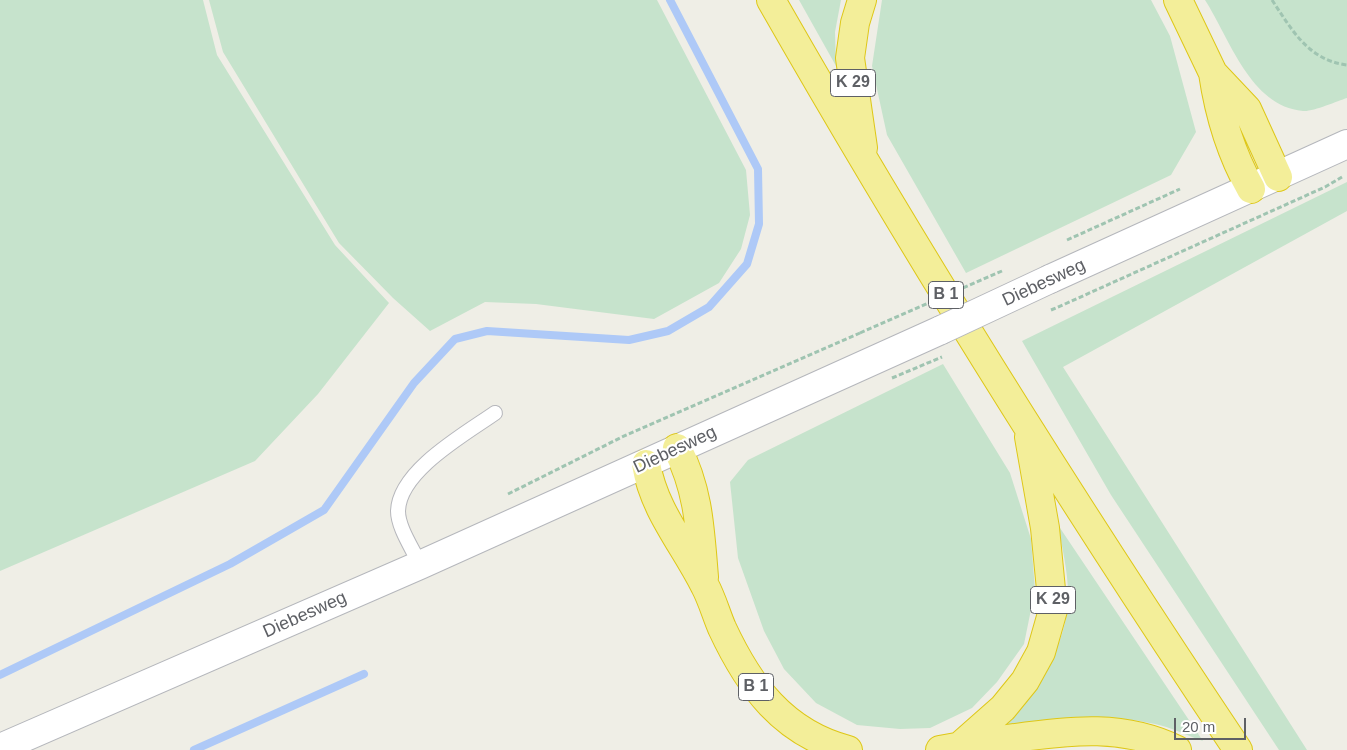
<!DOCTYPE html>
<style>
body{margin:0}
#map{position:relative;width:1347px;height:750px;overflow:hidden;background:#efeee6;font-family:Helvetica,sans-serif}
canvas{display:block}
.scale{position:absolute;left:1174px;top:718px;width:72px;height:22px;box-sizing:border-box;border:2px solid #5e6065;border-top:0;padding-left:6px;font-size:15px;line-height:18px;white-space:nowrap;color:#5e6065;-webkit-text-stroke:4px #fff;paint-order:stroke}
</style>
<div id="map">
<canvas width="1347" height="750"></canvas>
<div class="scale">20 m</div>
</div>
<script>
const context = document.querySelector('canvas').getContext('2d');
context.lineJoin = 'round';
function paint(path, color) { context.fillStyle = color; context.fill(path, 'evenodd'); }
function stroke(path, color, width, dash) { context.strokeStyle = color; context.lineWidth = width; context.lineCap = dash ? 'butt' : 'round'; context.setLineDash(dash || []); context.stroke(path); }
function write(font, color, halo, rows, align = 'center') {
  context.font = font + ' Helvetica,sans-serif'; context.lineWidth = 4.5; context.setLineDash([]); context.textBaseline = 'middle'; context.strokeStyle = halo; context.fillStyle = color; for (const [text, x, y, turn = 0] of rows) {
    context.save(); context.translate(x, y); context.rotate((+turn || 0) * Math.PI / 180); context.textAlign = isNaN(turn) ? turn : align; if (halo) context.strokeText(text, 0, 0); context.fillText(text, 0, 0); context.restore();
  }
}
const green = new Path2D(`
 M 0,0 L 203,0 L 217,55 L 335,245 L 389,303 L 318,394 L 255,461 L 0,571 Z
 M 209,0 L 657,0 L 746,170 L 750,215 L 741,249 L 719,283 L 654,319 L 536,304 L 485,302 L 430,331 L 393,298 L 339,243 L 223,52 Z
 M 799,0 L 841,0 L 835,32 L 836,66 Z
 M 882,0 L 1151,0 L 1170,36 L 1196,132 L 1171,175 L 966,273 L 887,135 L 872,66 Z
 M 1205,0 L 1347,0 L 1347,98 C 1337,101 1313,112 1303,111 C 1250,106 1230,39 1205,0 Z
 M 1347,182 L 1347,211 L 1063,367 L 1307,750 L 1279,750 L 1111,495 L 1022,341 Z
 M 943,364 L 1010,473 L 1031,539 L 1035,590 L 1024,644 L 997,682 L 972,708 L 930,728 L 900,729 L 857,725 L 816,703 L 784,669 L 764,631 L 738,558 L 730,482 L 748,460 Z
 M 1058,525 L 1203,741 C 1188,736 1171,727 1155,724 C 1105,713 1052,716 1002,729 C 1034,686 1068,651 1068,594 C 1068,572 1062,547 1058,525 Z`);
const stream = new Path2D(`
 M 0,675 L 230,564 L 324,510 L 414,383 L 455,339 L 487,331 L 629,340 L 668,331 L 709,307 L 747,264 L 759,224 L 758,169 L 670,0
 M 194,750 L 364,674`);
const path = new Path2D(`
 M 1272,0 C 1292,30 1308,60 1347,65
 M 1067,240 L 1180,189
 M 1065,304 L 1325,187 L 1342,177
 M 508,494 L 622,437 L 860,333`);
const lane = new Path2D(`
 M 420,565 C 413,549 398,528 398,511 C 399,471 465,434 495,413`);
const secondary = new Path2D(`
 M 1050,279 L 1347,144
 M 0,748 L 420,565 L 941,330`);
const highway = new Path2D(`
 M 771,0 C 917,256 1074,505 1238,750
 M 862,0 L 855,23 L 850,58 L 863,148
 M 1178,0 L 1213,73 L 1247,109 L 1278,177
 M 1213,73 C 1219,114 1230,152 1251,189
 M 677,448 C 699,491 700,530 704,577
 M 646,464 C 654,511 684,544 705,586 C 712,599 716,614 722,628 C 749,686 783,733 848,750
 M 960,746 L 1003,708 L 1025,681 L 1041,652 L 1053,610 L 1045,528 L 1029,437
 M 940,750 C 965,745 990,741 1015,738 C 1071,730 1125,724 1177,750`);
const pathBridge = new Path2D(`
 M 1051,310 L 1065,304
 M 860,333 L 1002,271
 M 892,378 L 942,357`);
const secondaryBridge = new Path2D(`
 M 941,330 L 1050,279`);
const shields = [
 [853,83,45],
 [946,295,35],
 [1053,600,45],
 [756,687,35]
];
const shieldNames = [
 ["K 29",853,83],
 ["B 1",946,295],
 ["K 29",1053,600],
 ["B 1",756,687]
];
const streetNames = [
 ["Diebesweg",1044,283,-25],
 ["Diebesweg",675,450,-25],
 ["Diebesweg",305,615,-24]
];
paint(green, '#c6e3cc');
stroke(stream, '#aec9f7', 8);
stroke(lane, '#b6b7bc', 16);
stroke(secondary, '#b5b7bc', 30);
stroke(highway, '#dec717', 30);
stroke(path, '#9fc4b1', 3, [5, 2.5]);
stroke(lane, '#fff', 14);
stroke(secondary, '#fff', 28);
stroke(highway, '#f3ee99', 28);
stroke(secondaryBridge, '#b5b7bc', 30, []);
stroke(pathBridge, '#9fc4b1', 3, [5, 2.5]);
stroke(secondaryBridge, '#fff', 28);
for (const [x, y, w] of shields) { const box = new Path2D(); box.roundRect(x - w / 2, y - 13.5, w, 27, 4); context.fillStyle = '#fff'; context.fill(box); stroke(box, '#5e6065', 1); }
write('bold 16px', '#5e6065', null, shieldNames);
write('18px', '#5e6065', '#fff', streetNames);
</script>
